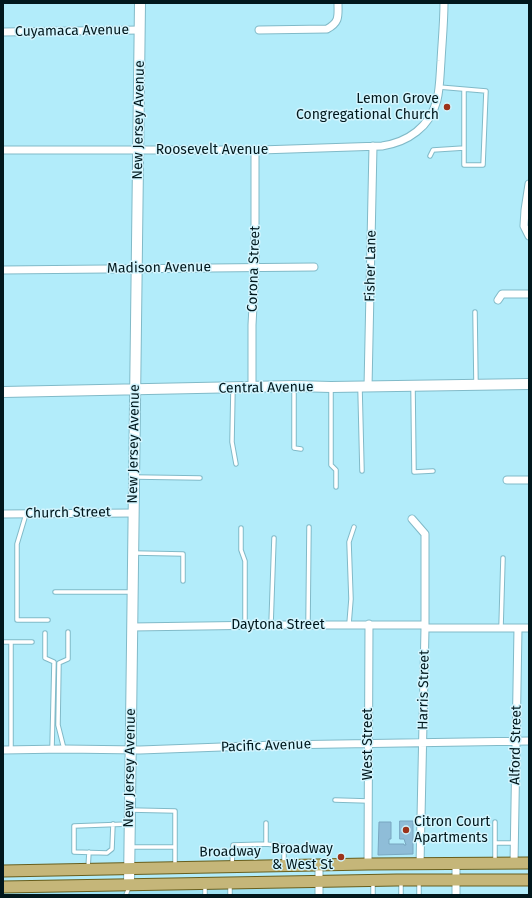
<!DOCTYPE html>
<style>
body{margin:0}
#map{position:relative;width:532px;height:898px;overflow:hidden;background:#b2ecfa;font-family:"Fira Sans",sans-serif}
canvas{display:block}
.frame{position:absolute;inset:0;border:4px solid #01171c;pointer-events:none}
</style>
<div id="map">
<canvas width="532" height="898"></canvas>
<div class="frame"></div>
</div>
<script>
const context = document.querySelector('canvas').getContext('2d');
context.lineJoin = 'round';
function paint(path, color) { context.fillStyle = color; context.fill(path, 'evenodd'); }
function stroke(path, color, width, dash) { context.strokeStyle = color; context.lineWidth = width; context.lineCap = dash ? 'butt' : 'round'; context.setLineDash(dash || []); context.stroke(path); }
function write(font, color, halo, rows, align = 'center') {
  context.font = font + ' "Fira Sans",sans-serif'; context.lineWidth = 3; context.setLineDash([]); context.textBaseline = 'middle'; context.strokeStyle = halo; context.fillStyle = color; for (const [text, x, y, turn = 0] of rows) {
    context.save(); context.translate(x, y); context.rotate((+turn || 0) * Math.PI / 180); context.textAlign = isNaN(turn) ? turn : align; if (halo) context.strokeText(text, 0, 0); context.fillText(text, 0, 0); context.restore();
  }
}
const built = new Path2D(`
 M 317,883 L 317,895 L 3,895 L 3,889 Z`);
const building = new Path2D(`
 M 400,821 L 413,821 L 413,854 L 378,855 L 379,822 L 391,822 L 391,839 L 389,839 L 389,844 L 404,844 L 404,845 L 406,845 L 404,839 L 400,839 Z`);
const lane = new Path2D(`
 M 439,87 L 486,91 L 483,165 L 464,165 L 464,90
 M 430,156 L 433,150 L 464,148
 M 475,312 L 476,384
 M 294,387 L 294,448 L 301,449
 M 413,387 L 414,472 L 433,471
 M 331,388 L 331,465 L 336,470 L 336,487
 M 360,388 L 362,471
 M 233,389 L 232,442 L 236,464
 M 135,477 L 200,478
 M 26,514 L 17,544 L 17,620 L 48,620
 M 241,528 L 241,550 L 245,561 L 245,625
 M 134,553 L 183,554 L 183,581
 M 55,592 L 131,592
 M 308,624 L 309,527
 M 349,624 L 351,599 L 349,542 L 354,527
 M 271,625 L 274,538
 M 501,628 L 503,558
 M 45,633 L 45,658 L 54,662 L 52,749
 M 3,642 L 11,642 L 11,749
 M 11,642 L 32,642
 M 64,749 L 58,725 L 59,663 L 68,659 L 68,632
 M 335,800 L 368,801
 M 130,810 L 175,811 L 175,866
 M 495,822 L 495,862
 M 266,823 L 266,844
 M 113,824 L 112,849 L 107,853 L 74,852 L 74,826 L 129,824
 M 495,843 L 514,843
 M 130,847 L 175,847
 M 232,865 L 233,845 L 266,844 L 284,846 L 284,865
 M 88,868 L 89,852
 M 401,882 L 401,895
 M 419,882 L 419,895
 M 126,895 L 129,887
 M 205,895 L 205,884
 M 230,895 L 230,885
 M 373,895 L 373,882`);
const street = new Path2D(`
 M 259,30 L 327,29 C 340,22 338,16 338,3
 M 3,32 L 140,30
 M 3,150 L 260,150 L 382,146 C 408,142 430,127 437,100 C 440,88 440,74 441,61 C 442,42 444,22 444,3
 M 529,184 L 525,210 L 524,226 L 529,236
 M 3,270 L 314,267
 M 498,300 L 502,294 L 529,294
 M 252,387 L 252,325 L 255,267 L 255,150
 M 368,387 L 373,146
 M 507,480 L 529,480
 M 3,514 L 133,513
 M 412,519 L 425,534 L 425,628 L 420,865
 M 132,627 L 271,625 L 425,625
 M 425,628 L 529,628
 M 3,750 L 64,749 L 140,750 L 276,745 L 529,741
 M 514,863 L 518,628
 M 368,864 L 369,624
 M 319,895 L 319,865
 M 456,895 L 456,864`);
const secondary = new Path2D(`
 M 3,392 L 294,386 L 331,387 L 529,384
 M 129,885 L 140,3`);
const primary = new Path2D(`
 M 3,871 L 368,864 L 529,863
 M 3,887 L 397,880 L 529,880`);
const markers = [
 [447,107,4,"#9c331b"],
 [406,830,4,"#9c331b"],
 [341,857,4,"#9c331b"]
];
const streetNames = [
 ["Cuyamaca Avenue",72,31,-1],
 ["New Jersey Avenue",139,120,-89],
 ["Roosevelt Avenue",212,150],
 ["Fisher Lane",371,266,-89],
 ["Madison Avenue",159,268,-1],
 ["Corona Street",254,269,-88],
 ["Central Avenue",266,388,-1],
 ["New Jersey Avenue",134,444,-89],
 ["Church Street",68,513,-1],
 ["Daytona Street",278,625],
 ["Harris Street",424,690,-89],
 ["West Street",368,744,-90],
 ["Alford Street",516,745,-89],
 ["Pacific Avenue",266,746,-2],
 ["New Jersey Avenue",130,768,-89],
 ["Broadway",230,852,-1]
];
const poiNames = [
 ["Lemon Grove",439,99],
 ["Congregational Church",439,115],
 ["Citron Court",414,822,"left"],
 ["Apartments",414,838,"left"],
 ["Broadway",333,849],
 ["& West St",333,865]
];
paint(built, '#9ee2f3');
paint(building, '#8fbdd8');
stroke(building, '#79a6c0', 1);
stroke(lane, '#81bac8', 5.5);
stroke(street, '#81bac8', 9);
stroke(secondary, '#81bac8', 12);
stroke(primary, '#685f1e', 13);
stroke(lane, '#fff', 3.5);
stroke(street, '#fff', 7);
stroke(secondary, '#fff', 10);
stroke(primary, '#c5b679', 11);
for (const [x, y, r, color] of markers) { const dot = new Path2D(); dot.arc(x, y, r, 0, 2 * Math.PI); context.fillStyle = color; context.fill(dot); stroke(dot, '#d3f5fe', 1.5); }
write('14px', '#01171c', '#d3f5fe', streetNames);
write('14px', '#01171c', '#d3f5fe', poiNames, 'right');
</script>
